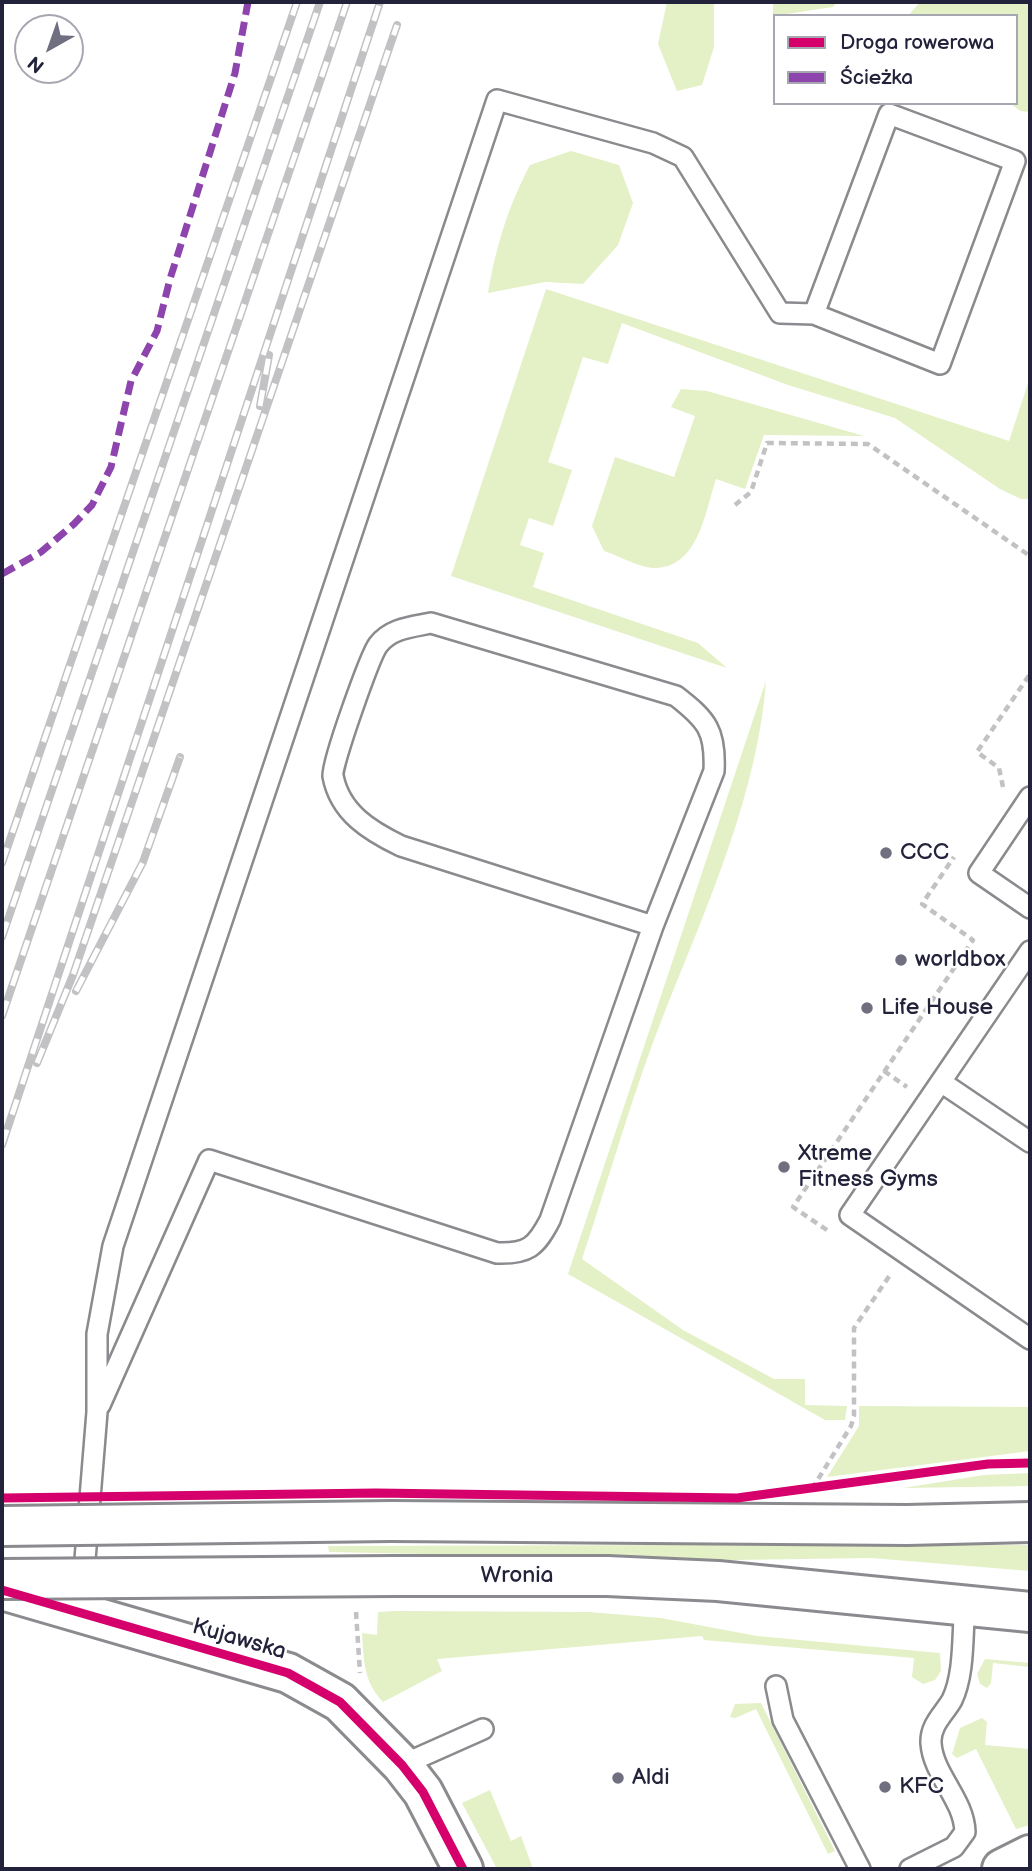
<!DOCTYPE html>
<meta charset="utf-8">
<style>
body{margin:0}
#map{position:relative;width:1032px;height:1871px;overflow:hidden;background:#fff;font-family:"Balsamiq Sans",sans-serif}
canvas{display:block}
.frame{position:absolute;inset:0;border:4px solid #22223b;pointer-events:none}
.legend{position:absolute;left:773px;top:14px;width:245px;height:91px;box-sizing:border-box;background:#fff;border:2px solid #a7a7b1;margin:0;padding:9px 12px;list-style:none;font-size:21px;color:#22223b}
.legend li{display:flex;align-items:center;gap:14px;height:35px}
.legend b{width:35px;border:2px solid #a7a7b1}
.north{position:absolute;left:14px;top:14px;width:70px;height:70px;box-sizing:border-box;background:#fff;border:2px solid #a7a7b1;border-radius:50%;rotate:220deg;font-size:19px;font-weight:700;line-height:28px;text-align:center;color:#22223b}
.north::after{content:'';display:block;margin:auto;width:24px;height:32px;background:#6f6f80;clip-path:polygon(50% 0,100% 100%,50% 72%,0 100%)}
</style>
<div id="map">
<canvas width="1032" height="1871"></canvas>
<div class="frame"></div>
<ul class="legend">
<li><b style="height:9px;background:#d6006c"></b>Droga rowerowa</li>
<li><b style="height:9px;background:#8e44ad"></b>Ścieżka</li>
</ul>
<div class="north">N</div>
</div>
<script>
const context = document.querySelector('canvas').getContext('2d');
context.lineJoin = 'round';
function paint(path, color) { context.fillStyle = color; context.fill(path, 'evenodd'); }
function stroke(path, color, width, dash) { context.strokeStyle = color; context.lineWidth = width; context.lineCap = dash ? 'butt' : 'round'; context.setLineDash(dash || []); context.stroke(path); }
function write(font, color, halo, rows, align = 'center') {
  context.font = font + ' "Balsamiq Sans",sans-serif'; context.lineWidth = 5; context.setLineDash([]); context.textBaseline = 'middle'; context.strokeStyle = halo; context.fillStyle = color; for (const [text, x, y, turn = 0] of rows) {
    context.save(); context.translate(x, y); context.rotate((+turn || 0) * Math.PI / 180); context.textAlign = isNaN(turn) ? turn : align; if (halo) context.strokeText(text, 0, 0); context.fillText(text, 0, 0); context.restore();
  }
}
const green = new Path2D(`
 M 667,2 L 714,2 L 714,47 L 702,85 L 677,91 L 658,44 Z
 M 773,2 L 837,2 L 833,7 L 773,16 Z
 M 920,2 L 1030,2 L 1030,112 L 1020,111 L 1010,103 L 1016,103 L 1016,16 L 908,16 Z
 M 571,151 L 619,165 L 633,203 L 618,245 L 583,284 L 545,282 L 488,293 C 496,246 508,207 530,165 Z
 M 546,289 L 1009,441 L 1030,377 L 1030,499 L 1021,499 L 1000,489 L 895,418 L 788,385 L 622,323 L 608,364 L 583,357 L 548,462 L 572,470 L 553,526 L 529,518 L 520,545 L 544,553 L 533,587 L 698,643 L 727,668 L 451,576 Z
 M 681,389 L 707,391 L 864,436 L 764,435 L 745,489 L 716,479 C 705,512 699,565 657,568 C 642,569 619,556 604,551 L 592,526 L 615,457 L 674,477 L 695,416 L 671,407 Z
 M 766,681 C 758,791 708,904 667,1006 C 634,1088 610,1175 582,1259 L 683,1330 L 774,1379 L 805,1379 L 805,1405 L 847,1406 L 845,1420 L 825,1420 L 568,1274 Z
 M 859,1406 L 1030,1407 L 1030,1451 L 827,1477 L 859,1426 Z
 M 1030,1473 L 1030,1486 L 903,1488 L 984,1475 Z
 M 680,1545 L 1030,1545 L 1030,1571 L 871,1558 L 732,1560 L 329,1552 L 328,1546 Z
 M 396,1611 L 589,1612 L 661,1618 L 757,1636 L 940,1653 L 941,1671 L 935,1680 L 923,1684 L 912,1677 L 914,1658 L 704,1640 L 702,1636 L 437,1659 L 442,1671 L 383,1702 C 363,1681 364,1660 362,1633 L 377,1635 L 378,1612 Z
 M 985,1659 L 1030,1663 L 1030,1667 L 993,1663 L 991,1683 L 987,1688 L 980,1684 L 977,1674 Z
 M 761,1703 L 835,1851 L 828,1854 L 756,1709 L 735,1718 L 730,1717 L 735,1704 Z
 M 982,1718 L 987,1722 L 985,1745 L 1030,1749 L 1030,1825 L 1016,1829 L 976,1749 L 957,1758 L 952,1754 L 960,1728 Z
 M 490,1790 L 511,1841 L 521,1836 L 533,1869 L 497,1869 L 462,1803 Z`);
const path = new Path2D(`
 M 735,505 L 751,492 L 767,443 L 868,444 L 1030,556
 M 1003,787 L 999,768 L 977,752 L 1030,674
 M 884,1071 L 907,1087
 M 827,1230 L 793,1207 L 973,940 L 922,904 L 954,857
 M 812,1489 L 851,1426 L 854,1416 L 854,1328 L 890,1275
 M 356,1612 L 360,1673`);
const lane = new Path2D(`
 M 1030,797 L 979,873 L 1030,908
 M 1030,951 L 850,1215 L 1030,1339
 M 941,1082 L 1030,1142
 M 100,1405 L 209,1160 L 497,1253 C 528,1254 536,1247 550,1220 L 653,926 L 714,771 C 716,731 707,720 676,696 L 431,623 C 412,627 391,628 378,645 C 370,656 331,765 333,776 C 340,813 370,831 401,846 L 653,926
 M 83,1584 L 97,1412 L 97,1334 L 113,1246 L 497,100 L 653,143 L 683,157 L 780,313 L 814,314 L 940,364 L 1015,161 L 889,114 L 814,314
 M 776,1686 L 783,1720 L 860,1869
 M 402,1765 L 483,1729
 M 910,1869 L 954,1847 L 965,1832 C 964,1799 933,1775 931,1743 C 930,1725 944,1714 952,1700 C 965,1673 962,1634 965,1605`);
const street = new Path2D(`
 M 2,1590 L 288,1673 L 340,1702 L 402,1765 L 423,1792 L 463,1869
 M 1002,1869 L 1030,1855`);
const secondary = new Path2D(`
 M 391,1521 L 907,1525 L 1030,1522
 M 393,1576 L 607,1576 L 718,1581 L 1030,1612`);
const rail = new Path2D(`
 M 260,406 L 269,355
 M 2,863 L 297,2
 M 2,937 L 320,2
 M 76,991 L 143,862 L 180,757
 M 2,1016 L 347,2
 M 37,1063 L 73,975 L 397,25
 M 2,1145 L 380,2`);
const secondaryBridge = new Path2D(`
 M 2,1526 L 391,1521
 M 2,1579 L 393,1576`);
const quiet = new Path2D(`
 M 2,574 L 41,552 L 74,524 L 92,505 L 111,467 L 131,381 L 157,331 L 170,279 L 235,73 L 248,2`);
const cycleway = new Path2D(`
 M 2,1498 L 376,1493 L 737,1498 L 988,1464 L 1030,1463
 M 2,1590 L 288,1673 L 340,1702 L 402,1765 L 423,1792 L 463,1869`);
const markers = [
 [886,853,7,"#6f6f80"],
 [901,960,7,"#6f6f80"],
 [867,1008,7,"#6f6f80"],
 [784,1167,7,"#6f6f80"],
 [618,1778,7,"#6f6f80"],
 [885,1787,7,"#6f6f80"]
];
const poiNames = [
 ["CCC",900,853],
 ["worldbox",915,960],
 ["Life House",881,1008],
 ["Xtreme",798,1154],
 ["Fitness Gyms",798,1180],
 ["Aldi",632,1778],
 ["KFC",899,1787]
];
const streetNames = [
 ["Wronia",517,1576],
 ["Kujawska",239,1640,16]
];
paint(green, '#e4f0c6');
stroke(lane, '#8a8a8f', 24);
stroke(street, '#8a8a8f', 44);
stroke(secondary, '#8a8a8f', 44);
stroke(path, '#c2c2c4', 4.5, [7, 5]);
stroke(lane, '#fff', 19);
stroke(street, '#fff', 38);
stroke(secondary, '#fff', 38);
stroke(rail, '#c2c2c4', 8);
stroke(rail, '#fff', 5, [16]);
stroke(secondaryBridge, '#8a8a8f', 44, []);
stroke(secondaryBridge, '#fff', 38);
stroke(quiet, '#8e44ad', 7, [14, 7]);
stroke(cycleway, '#d6006c', 9);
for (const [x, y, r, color] of markers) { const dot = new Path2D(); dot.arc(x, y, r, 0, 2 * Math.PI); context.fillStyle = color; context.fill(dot); stroke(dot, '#fff', 2.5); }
write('23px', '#22223b', '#fff', poiNames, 'left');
write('23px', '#22223b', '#fff', streetNames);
</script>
